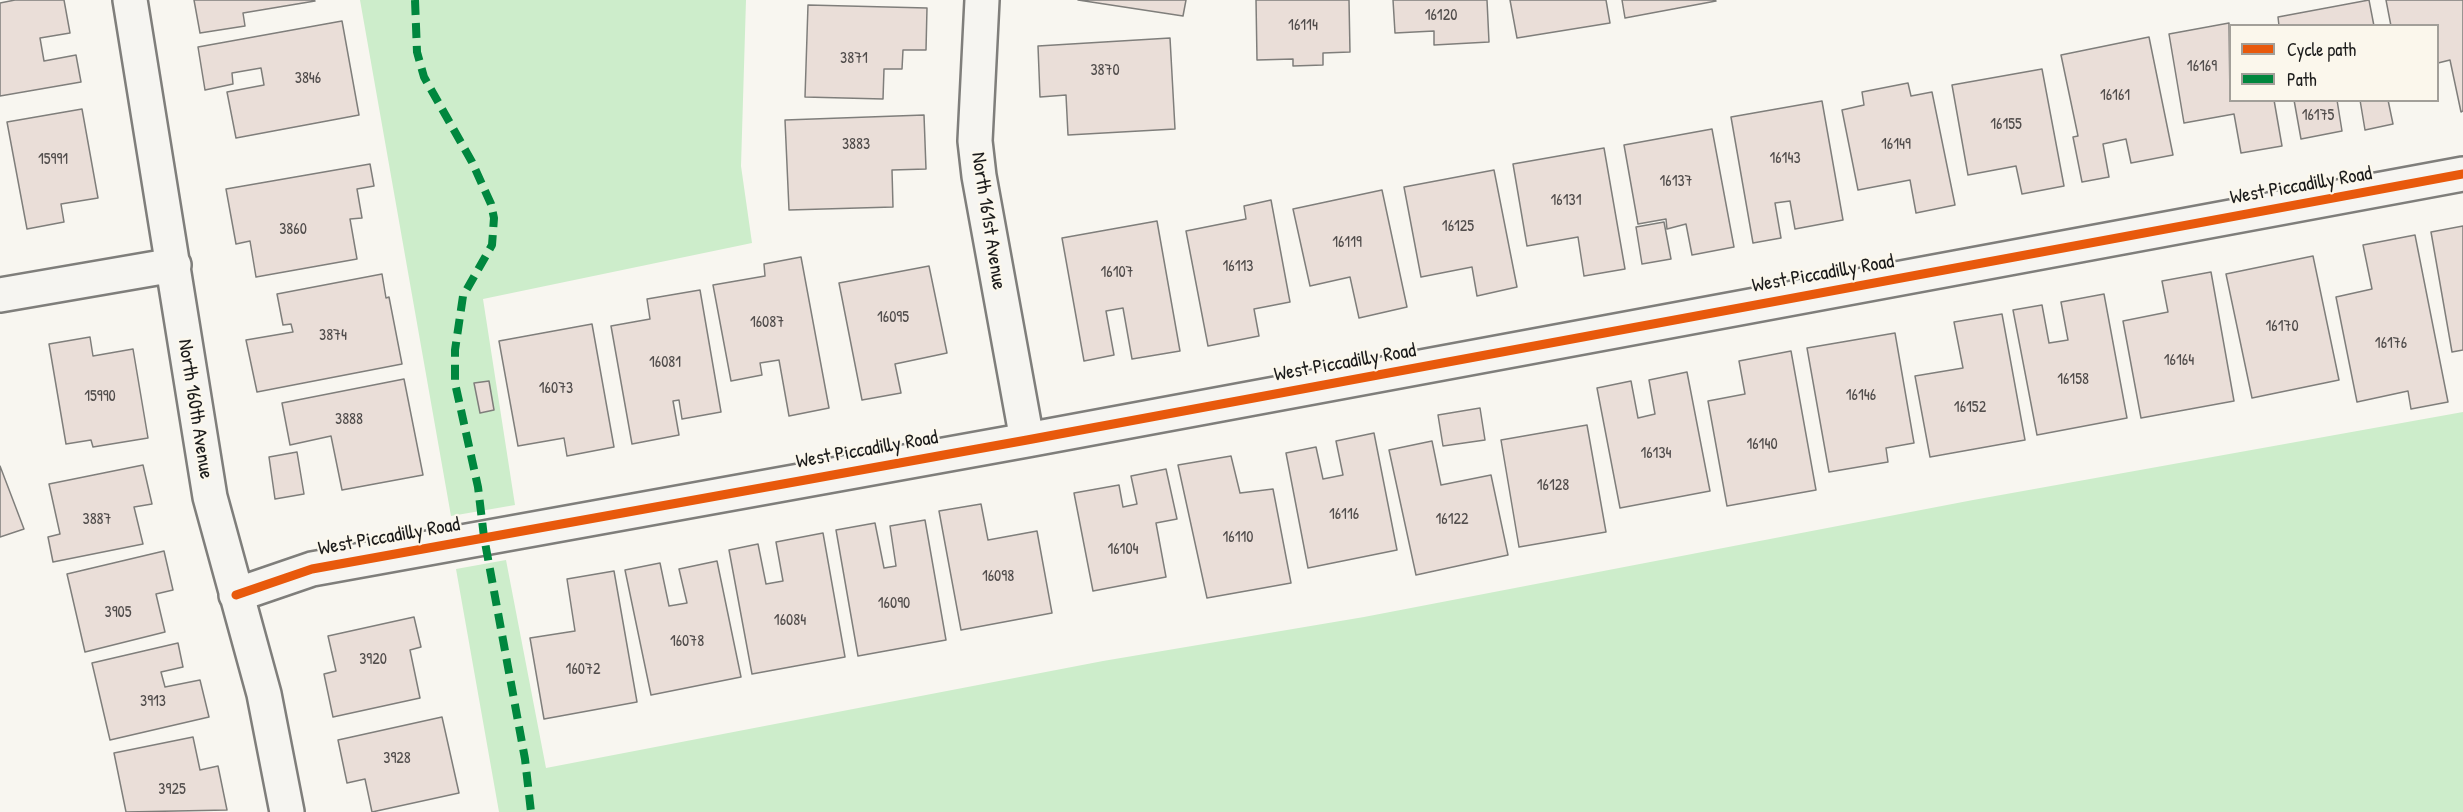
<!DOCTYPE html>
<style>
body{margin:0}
#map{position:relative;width:2463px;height:812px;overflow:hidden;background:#f8f6f0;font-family:"Patrick Hand",sans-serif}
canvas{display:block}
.legend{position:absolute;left:2229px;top:24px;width:210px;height:78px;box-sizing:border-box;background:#fbf7ec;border:2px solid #a29f99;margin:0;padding:8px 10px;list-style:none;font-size:18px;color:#1c1c1c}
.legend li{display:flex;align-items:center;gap:12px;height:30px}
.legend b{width:30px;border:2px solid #a29f99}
</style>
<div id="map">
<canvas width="2463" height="812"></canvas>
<ul class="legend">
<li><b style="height:8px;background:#e8590c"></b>Cycle path</li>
<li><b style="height:8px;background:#00873e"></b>Path</li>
</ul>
</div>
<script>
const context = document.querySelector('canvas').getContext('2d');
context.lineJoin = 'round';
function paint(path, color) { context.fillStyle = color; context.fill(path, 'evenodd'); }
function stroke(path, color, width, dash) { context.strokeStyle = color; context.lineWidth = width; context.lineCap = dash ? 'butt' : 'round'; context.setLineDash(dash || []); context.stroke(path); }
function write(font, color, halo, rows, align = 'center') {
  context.font = font + ' "Patrick Hand",sans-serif'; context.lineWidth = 4.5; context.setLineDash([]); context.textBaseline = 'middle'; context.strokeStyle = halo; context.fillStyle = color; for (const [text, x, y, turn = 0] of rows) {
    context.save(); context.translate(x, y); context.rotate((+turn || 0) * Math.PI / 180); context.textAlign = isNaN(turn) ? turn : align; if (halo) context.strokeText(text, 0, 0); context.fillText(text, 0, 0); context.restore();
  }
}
const green = new Path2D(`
 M 360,0 L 746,0 L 741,166 L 752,243 L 483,299 L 515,505 L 451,516 Z
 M 2463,412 L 2463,812 L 499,812 L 456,569 L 506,560 L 546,768 L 1103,661 L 1364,617 L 1973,500 Z`);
const building = new Path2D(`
 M 15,0 L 64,0 L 70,33 L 40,38 L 44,61 L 76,55 L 81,82 L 0,96 L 0,3 Z
 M 194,0 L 314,0 L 315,1 L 243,13 L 245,26 L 200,33 Z
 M 1078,0 L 1186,0 L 1183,16 Z
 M 1256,0 L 1349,0 L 1350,52 L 1323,53 L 1323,65 L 1293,66 L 1293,59 L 1257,60 Z
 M 1393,0 L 1487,0 L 1489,42 L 1434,45 L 1434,31 L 1395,33 Z
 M 1510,0 L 1606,0 L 1610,23 L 1517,38 Z
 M 1622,0 L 1715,0 L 1716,1 L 1625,18 Z
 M 2369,0 L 2374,26 L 2279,26 L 2278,17 Z
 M 2386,0 L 2463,0 L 2463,111 L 2461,112 L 2450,60 L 2438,63 L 2438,26 L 2391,26 Z
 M 808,5 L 927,8 L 926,50 L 903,50 L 902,69 L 884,69 L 883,99 L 805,97 Z
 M 342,21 L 359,115 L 236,138 L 227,92 L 264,85 L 261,68 L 232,73 L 233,84 L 205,90 L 198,47 Z
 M 2229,23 L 2230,100 L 2274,100 L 2282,146 L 2241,153 L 2234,114 L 2184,123 L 2169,34 Z
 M 2149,37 L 2173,155 L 2131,163 L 2126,139 L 2103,144 L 2109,177 L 2082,182 L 2073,137 L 2078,136 L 2061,55 Z
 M 1170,38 L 1175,129 L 1068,135 L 1066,95 L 1040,97 L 1038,46 Z
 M 2042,69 L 2064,186 L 2022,194 L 2016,166 L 1968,175 L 1952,85 Z
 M 1908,83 L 1911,96 L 1932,92 L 1955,205 L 1916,213 L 1910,180 L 1858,190 L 1842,110 L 1864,105 L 1862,92 Z
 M 2294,100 L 2337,100 L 2342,131 L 2301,139 Z
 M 2360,100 L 2388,100 L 2393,124 L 2365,130 Z
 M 1822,101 L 1843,220 L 1795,229 L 1790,201 L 1775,203 L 1781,238 L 1753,243 L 1731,117 Z
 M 82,109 L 98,198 L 61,204 L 64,222 L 27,229 L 7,122 Z
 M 924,115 L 926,169 L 892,170 L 893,207 L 789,210 L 785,120 Z
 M 1712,129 L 1734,247 L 1692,255 L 1686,224 L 1667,229 L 1666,219 L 1638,224 L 1624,145 Z
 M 1604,148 L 1625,269 L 1584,276 L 1578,237 L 1527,246 L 1513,164 Z
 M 370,164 L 374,186 L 357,189 L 362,218 L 350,219 L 357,259 L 256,277 L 250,241 L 236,244 L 226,189 Z
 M 1494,170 L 1517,287 L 1477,296 L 1472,267 L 1421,277 L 1404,187 Z
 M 1382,190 L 1407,307 L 1359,318 L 1350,277 L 1310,286 L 1293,209 Z
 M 1271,200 L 1290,302 L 1254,309 L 1259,336 L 1208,346 L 1186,231 L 1246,219 L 1244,206 Z
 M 1157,221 L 1180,351 L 1132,359 L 1123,308 L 1106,311 L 1114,355 L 1084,361 L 1062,238 Z
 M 1664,222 L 1671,259 L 1642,264 L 1636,227 Z
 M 2463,226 L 2463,350 L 2452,352 L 2431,232 Z
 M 2415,235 L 2448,402 L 2411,409 L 2408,391 L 2357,402 L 2336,297 L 2372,289 L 2363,245 Z
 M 2313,256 L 2339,380 L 2252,398 L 2226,274 Z
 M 801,257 L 829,408 L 789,416 L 779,360 L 760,363 L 762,375 L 731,381 L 713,285 L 765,276 L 764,264 Z
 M 929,266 L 947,353 L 895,364 L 901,393 L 862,400 L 839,283 Z
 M 2211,272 L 2234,401 L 2141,418 L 2123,321 L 2168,312 L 2162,281 Z
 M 382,274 L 386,298 L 389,297 L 402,364 L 257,392 L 246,340 L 293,332 L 291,324 L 283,325 L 277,294 Z
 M 700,290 L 721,412 L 682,419 L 679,400 L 673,401 L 679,435 L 632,444 L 611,326 L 650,319 L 647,299 Z
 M 2104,294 L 2127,418 L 2037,435 L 2013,310 L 2042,305 L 2049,343 L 2068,340 L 2061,302 Z
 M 2002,314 L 2025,440 L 1930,457 L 1915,376 L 1963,368 L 1954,322 Z
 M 592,324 L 614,447 L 567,456 L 564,438 L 518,446 L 499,341 Z
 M 1895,333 L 1914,443 L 1886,448 L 1888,462 L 1829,472 L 1807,348 Z
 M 90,337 L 93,356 L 133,349 L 148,438 L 93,447 L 91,440 L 66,444 L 49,344 Z
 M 1791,351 L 1816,490 L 1727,506 L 1708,401 L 1745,394 L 1739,361 Z
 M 1687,372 L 1710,491 L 1620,508 L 1597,388 L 1631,381 L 1638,418 L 1655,414 L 1649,380 Z
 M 404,379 L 423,475 L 342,490 L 331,436 L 290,445 L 282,403 Z
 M 489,381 L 494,410 L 480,413 L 474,383 Z
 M 1480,408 L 1485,440 L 1443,446 L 1438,415 Z
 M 1587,425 L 1606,532 L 1519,547 L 1501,440 Z
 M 1374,433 L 1397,550 L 1308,568 L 1286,453 L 1316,447 L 1323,479 L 1343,475 L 1336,441 Z
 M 1432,441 L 1441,485 L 1491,475 L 1508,555 L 1416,575 L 1389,450 Z
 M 297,452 L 304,494 L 275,499 L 269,457 Z
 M 1231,456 L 1240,493 L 1273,489 L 1291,583 L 1207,598 L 1178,465 Z
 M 143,465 L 152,504 L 134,507 L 143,544 L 53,562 L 48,537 L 60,534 L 49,484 Z
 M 0,466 L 24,529 L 0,537 Z
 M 1166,469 L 1177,519 L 1156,523 L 1166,577 L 1093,591 L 1074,493 L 1119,485 L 1123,507 L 1137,504 L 1131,476 Z
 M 981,504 L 988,540 L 1037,531 L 1052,613 L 961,630 L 939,511 Z
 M 925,520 L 946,640 L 858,656 L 836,530 L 875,523 L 884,568 L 896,566 L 890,526 Z
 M 823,533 L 845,657 L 752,674 L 729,550 L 758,544 L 766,584 L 783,581 L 776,542 Z
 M 164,551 L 173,590 L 156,594 L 165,632 L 85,652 L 67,574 Z
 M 717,561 L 741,677 L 651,695 L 625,570 L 660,563 L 669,606 L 687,603 L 679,569 Z
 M 614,571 L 637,702 L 544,719 L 530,638 L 575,631 L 567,579 Z
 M 414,617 L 421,647 L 410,650 L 420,698 L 333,717 L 324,674 L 336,671 L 328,636 Z
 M 178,643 L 183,667 L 161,672 L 165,687 L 200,680 L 209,717 L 110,740 L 92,663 Z
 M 442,717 L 459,793 L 372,812 L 365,779 L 347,783 L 338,740 Z
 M 193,737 L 200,770 L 218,766 L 227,810 L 126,812 L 114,753 Z`);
const minor = new Path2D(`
 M 130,0 L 210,497 L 264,694 L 287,812
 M 982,0 L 975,141 L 979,176 L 1027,440
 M 0,295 L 174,265
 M 236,595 L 312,569 L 1027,440 L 2463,174`);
const quiet = new Path2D(`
 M 415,0 L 417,52 L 424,77 L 472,162 L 491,204 L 494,218 L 492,245 L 463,296 L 455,350 L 455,383 L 478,487 L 484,537 L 525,759 L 531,812`);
const cycleway = new Path2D(`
 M 236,595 L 312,569 L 1027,440 L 2463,174`);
const numberNames = [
 ["16120",1441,16],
 ["16114",1303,26],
 ["3871",854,59],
 ["16169",2202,67],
 ["3870",1105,71],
 ["3846",308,79],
 ["16161",2115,96],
 ["16175",2318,116],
 ["16155",2006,125],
 ["3883",856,145],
 ["16149",1896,145],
 ["16143",1785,159],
 ["15991",53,160],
 ["16137",1676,182],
 ["16131",1566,201],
 ["16125",1458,227],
 ["3860",293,230],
 ["16119",1347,243],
 ["16113",1238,267],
 ["16107",1117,273],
 ["16095",893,318],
 ["16087",767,323],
 ["16170",2282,327],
 ["3874",333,336],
 ["16176",2391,344],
 ["16164",2179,361],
 ["16081",665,363],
 ["16158",2073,380],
 ["16073",556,389],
 ["16146",1861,396],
 ["15990",100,397],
 ["16152",1970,408],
 ["3888",349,420],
 ["16140",1762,445],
 ["16134",1656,454],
 ["16128",1553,486],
 ["16116",1344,515],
 ["3887",97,520],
 ["16122",1452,520],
 ["16110",1238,538],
 ["16104",1123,550],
 ["16098",998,577],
 ["16090",894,604],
 ["3905",118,613],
 ["16084",790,621],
 ["16078",687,642],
 ["3920",373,660],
 ["16072",583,670],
 ["3913",153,702],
 ["3928",397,759],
 ["3925",172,790]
];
const streetNames = [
 ["West Piccadilly Road",2301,186,-10],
 ["North 161st Avenue",988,221,81],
 ["West Piccadilly Road",1823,274,-10],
 ["West Piccadilly Road",1345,363,-10],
 ["North 160th Avenue",195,409,81],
 ["West Piccadilly Road",867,450,-10],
 ["West Piccadilly Road",389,537,-10]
];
paint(green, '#cdedcb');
paint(building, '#eaded8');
stroke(building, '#7f7e7b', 1.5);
stroke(minor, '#7f7e7b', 38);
stroke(minor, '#f6f5f1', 33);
stroke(quiet, '#00873e', 8, [15, 8]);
stroke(cycleway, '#e8590c', 9);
write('16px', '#504c4b', null, numberNames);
write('20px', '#1c1c1c', '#fbf7ec', streetNames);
</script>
